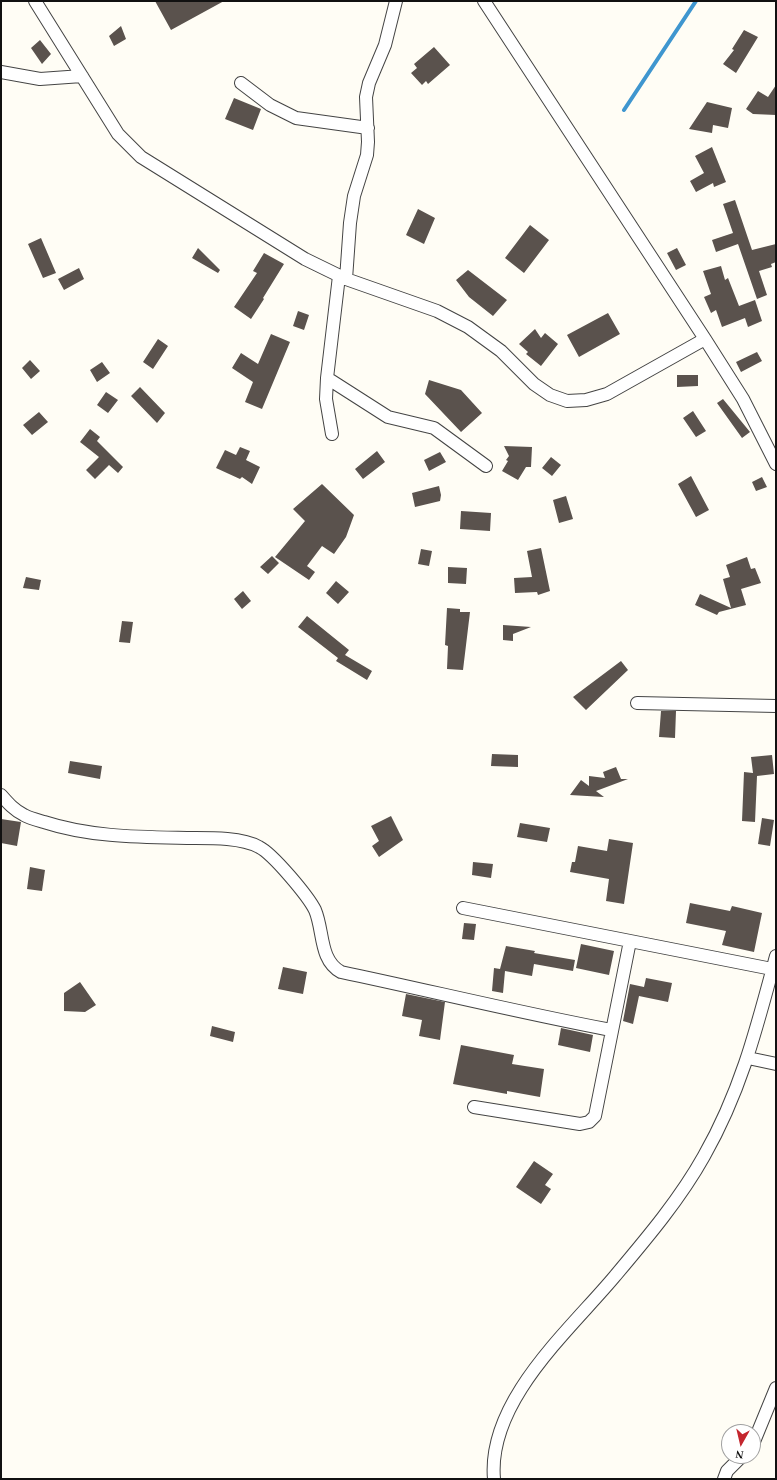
<!DOCTYPE html>
<style>
body{margin:0}
#map{position:relative;width:777px;height:1480px;overflow:hidden;background:#fffdf5;font-family:"Times New Roman",serif}
canvas{display:block}
.frame{position:absolute;inset:0;border:2px solid #111;pointer-events:none}
.north{position:absolute;left:721px;top:1424px;width:40px;height:40px;box-sizing:border-box;background:#fff;border:1px solid #a0a0a0;border-radius:50%;rotate:188deg;font-size:11px;font-weight:700;line-height:16px;text-align:center;color:#111}
.north::after{content:'';display:block;margin:auto;width:14px;height:18px;background:#c4262e;clip-path:polygon(50% 0,100% 100%,50% 72%,0 100%)}
</style>
<div id="map">
<canvas width="777" height="1480"></canvas>
<div class="frame"></div>
<div class="north">N</div>
</div>
<script>
const context = document.querySelector('canvas').getContext('2d');
context.lineJoin = 'round';
function stroke(path, color, width, dash) { context.strokeStyle = color; context.lineWidth = width; context.lineCap = dash ? 'butt' : 'round'; context.setLineDash(dash || []); context.stroke(path); }
function paint(path, color) { context.fillStyle = color; context.fill(path, 'evenodd'); }
const stream = new Path2D(`
 M 624,110 L 696,1`);
const building = new Path2D(`
 M 155,1 L 224,1 L 171,30 Z
 M 121,26 L 126,39 L 114,46 L 109,36 Z
 M 744,30 L 758,37 L 736,73 L 723,64 L 734,50 L 732,49 Z
 M 40,40 L 51,54 L 42,64 L 31,48 Z
 M 434,47 L 450,65 L 428,84 L 426,81 L 422,85 L 411,73 L 417,68 L 414,64 Z
 M 776,85 L 776,115 L 753,114 L 746,109 L 758,91 L 768,97 Z
 M 234,98 L 261,109 L 253,130 L 225,119 Z
 M 707,102 L 732,108 L 728,128 L 713,125 L 712,133 L 689,129 Z
 M 712,147 L 726,182 L 714,187 L 713,183 L 696,192 L 690,181 L 704,173 L 695,156 Z
 M 735,200 L 752,250 L 776,244 L 776,262 L 771,264 L 772,267 L 759,271 L 767,295 L 757,299 L 738,244 L 716,252 L 712,240 L 733,233 L 723,204 Z
 M 418,209 L 435,218 L 424,244 L 406,235 Z
 M 530,225 L 549,240 L 524,273 L 505,258 Z
 M 41,238 L 56,273 L 43,278 L 28,244 Z
 M 198,248 L 220,270 L 218,273 L 192,258 Z
 M 677,248 L 686,265 L 676,270 L 667,253 Z
 M 264,253 L 284,264 L 263,298 L 264,299 L 251,319 L 234,307 L 257,273 L 253,271 Z
 M 721,266 L 725,280 L 728,278 L 739,306 L 755,300 L 762,321 L 748,327 L 745,318 L 722,327 L 716,310 L 711,313 L 704,297 L 711,294 L 703,271 Z
 M 79,268 L 84,279 L 64,290 L 58,279 Z
 M 468,270 L 507,300 L 493,316 L 469,297 L 456,280 Z
 M 298,311 L 309,315 L 304,330 L 293,326 Z
 M 608,313 L 620,334 L 579,357 L 567,335 Z
 M 535,329 L 541,338 L 545,333 L 558,344 L 541,366 L 526,354 L 528,352 L 519,344 Z
 M 271,334 L 290,342 L 262,409 L 245,402 L 253,382 L 232,368 L 241,353 L 258,364 Z
 M 158,339 L 168,346 L 153,369 L 143,362 Z
 M 757,352 L 762,361 L 741,372 L 736,362 Z
 M 30,360 L 40,371 L 31,379 L 22,368 Z
 M 102,362 L 110,373 L 97,382 L 90,370 Z
 M 677,375 L 698,375 L 698,386 L 677,387 Z
 M 429,380 L 461,390 L 482,413 L 461,432 L 425,394 Z
 M 140,387 L 165,413 L 157,423 L 131,396 Z
 M 106,392 L 118,400 L 108,413 L 97,405 Z
 M 723,399 L 750,432 L 742,438 L 717,403 Z
 M 693,411 L 706,431 L 696,437 L 683,418 Z
 M 39,412 L 48,422 L 32,435 L 23,425 Z
 M 90,429 L 100,437 L 97,441 L 123,467 L 118,473 L 109,465 L 95,479 L 86,470 L 99,457 L 80,442 Z
 M 504,446 L 532,447 L 531,467 L 526,467 L 518,480 L 502,471 L 508,461 L 506,460 L 509,456 Z
 M 240,447 L 250,451 L 246,460 L 260,467 L 252,484 L 242,477 L 240,479 L 216,468 L 225,450 L 236,455 Z
 M 377,451 L 385,462 L 363,479 L 355,469 Z
 M 440,452 L 446,462 L 429,471 L 424,460 Z
 M 551,457 L 561,465 L 552,476 L 542,468 Z
 M 691,476 L 709,510 L 696,517 L 678,484 Z
 M 762,477 L 767,487 L 756,491 L 752,482 Z
 M 322,484 L 354,515 L 346,537 L 334,554 L 322,546 L 307,566 L 315,572 L 309,580 L 275,557 L 305,521 L 293,509 Z
 M 439,486 L 441,495 L 440,501 L 415,507 L 412,493 Z
 M 566,496 L 573,519 L 559,523 L 553,500 Z
 M 461,511 L 491,513 L 490,531 L 460,529 Z
 M 541,548 L 550,591 L 538,595 L 537,592 L 515,593 L 514,578 L 532,577 L 527,551 Z
 M 421,549 L 432,551 L 429,566 L 418,564 Z
 M 272,556 L 279,563 L 268,574 L 260,567 Z
 M 747,557 L 751,569 L 755,568 L 761,583 L 741,589 L 746,605 L 719,612 L 717,615 L 695,605 L 700,594 L 731,608 L 723,579 L 730,577 L 726,565 Z
 M 448,567 L 467,568 L 466,584 L 448,583 Z
 M 26,577 L 41,580 L 39,590 L 23,588 Z
 M 336,581 L 349,592 L 338,604 L 326,593 Z
 M 243,591 L 251,601 L 242,609 L 234,599 Z
 M 447,608 L 460,609 L 460,612 L 470,612 L 463,670 L 447,669 L 448,646 L 445,645 Z
 M 307,616 L 349,650 L 345,655 L 372,671 L 367,680 L 336,661 L 338,658 L 298,627 Z
 M 122,621 L 133,622 L 130,643 L 119,642 Z
 M 503,625 L 531,627 L 513,634 L 513,641 L 503,640 Z
 M 621,661 L 628,670 L 586,710 L 573,697 Z
 M 661,711 L 676,711 L 675,738 L 659,737 Z
 M 492,754 L 518,755 L 518,767 L 491,766 Z
 M 772,755 L 774,774 L 757,776 L 755,822 L 742,821 L 744,772 L 753,773 L 751,757 Z
 M 70,761 L 102,766 L 100,779 L 68,773 Z
 M 616,767 L 621,779 L 628,779 L 596,791 L 604,797 L 570,795 L 581,780 L 589,786 L 589,776 L 605,778 L 603,772 Z
 M 391,816 L 403,840 L 379,857 L 372,846 L 379,841 L 371,826 Z
 M 762,818 L 774,820 L 770,846 L 758,844 Z
 M 1,819 L 21,822 L 17,846 L 1,843 Z
 M 520,823 L 550,828 L 547,842 L 517,837 Z
 M 609,839 L 633,843 L 624,904 L 606,901 L 609,879 L 570,872 L 572,862 L 575,862 L 578,846 L 607,851 Z
 M 473,862 L 493,864 L 491,878 L 472,875 Z
 M 30,867 L 45,870 L 42,891 L 27,889 Z
 M 690,903 L 730,911 L 732,906 L 762,913 L 754,952 L 722,945 L 726,931 L 686,923 Z
 M 464,923 L 476,924 L 474,940 L 462,939 Z
 M 581,944 L 614,951 L 609,975 L 576,968 Z
 M 506,946 L 535,951 L 534,953 L 575,960 L 573,971 L 534,964 L 532,976 L 505,971 L 503,993 L 492,991 L 494,968 L 500,969 Z
 M 283,967 L 307,972 L 303,994 L 278,989 Z
 M 646,978 L 672,983 L 668,1002 L 639,996 L 633,1024 L 623,1021 L 630,984 L 644,987 Z
 M 80,982 L 96,1005 L 85,1012 L 64,1011 L 64,993 Z
 M 406,994 L 445,1002 L 440,1040 L 419,1036 L 422,1020 L 402,1016 Z
 M 212,1026 L 235,1032 L 233,1042 L 210,1036 Z
 M 561,1028 L 593,1035 L 590,1052 L 558,1045 Z
 M 461,1045 L 514,1055 L 512,1064 L 544,1069 L 540,1097 L 507,1091 L 507,1094 L 453,1084 Z
 M 534,1161 L 553,1174 L 545,1185 L 551,1189 L 541,1204 L 516,1187 Z`);
const minor = new Path2D(`
 M 35,1 L 118,134 L 141,157 L 305,259 L 346,279 L 437,311 L 468,327 L 501,351 L 534,384 L 550,395 L 567,401 L 586,400 L 607,394 L 705,339
 M 484,1 L 705,339 L 743,399 L 776,464
 M 1,72 L 40,79 L 82,76
 M 241,83 L 270,105 L 296,118 L 368,128
 M 346,279 L 350,223 L 354,196 L 367,155 L 368,142 L 366,97 L 369,83 L 385,45 L 396,1
 M 327,378 L 388,417 L 434,428 L 486,466
 M 332,434 L 326,399 L 327,378 L 339,276
 M 637,703 L 776,706
 M 1,795 C 8,803 14,810 24,815 C 29,818 37,820 44,822 C 90,837 139,837 187,838 C 208,838 241,837 259,847 C 273,854 308,896 315,910 C 324,931 319,960 341,972 C 431,991 521,1013 611,1030
 M 463,908 L 772,969
 M 748,1058 L 776,1064
 M 474,1107 L 580,1124 L 589,1122 L 595,1116 L 630,941
 M 753,1444 L 776,1388
 M 494,1479 C 487,1401 570,1330 615,1276 C 647,1238 680,1199 704,1156 C 741,1091 757,1027 776,956
 M 724,1479 L 727,1471 L 742,1456`);
stroke(stream, '#3f96cf', 4);
paint(building, '#5a524d');
stroke(minor, '#444', 14);
stroke(minor, '#fff', 12);
</script>
